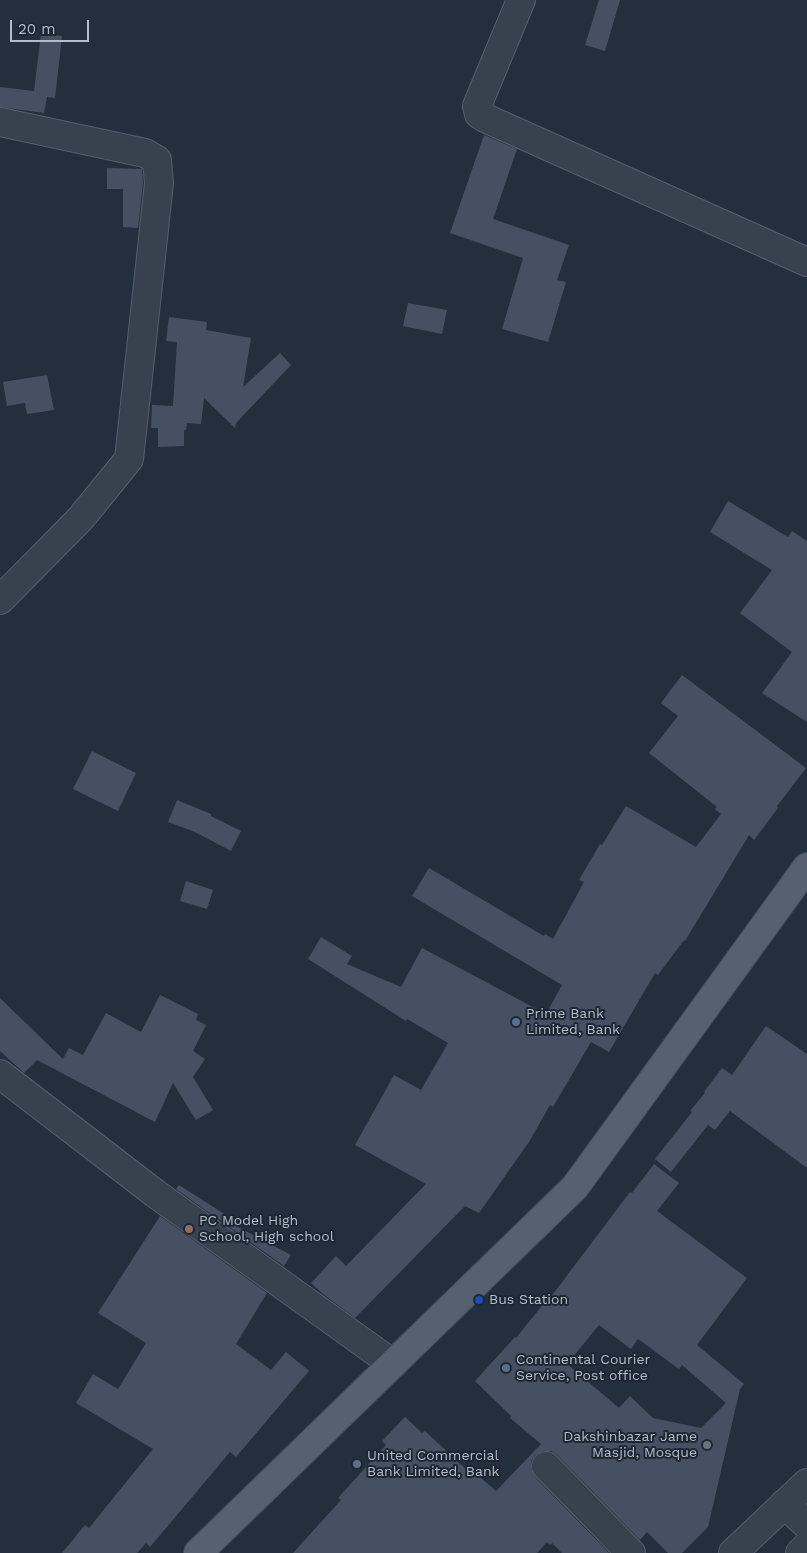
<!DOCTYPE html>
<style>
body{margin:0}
#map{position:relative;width:807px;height:1553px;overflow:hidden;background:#242f3e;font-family:"Work Sans",sans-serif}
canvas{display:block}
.scale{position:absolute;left:10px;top:20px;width:79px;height:22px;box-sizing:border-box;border:2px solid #b4bcc9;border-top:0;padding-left:6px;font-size:15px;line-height:18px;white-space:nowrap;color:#b4bcc9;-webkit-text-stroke:4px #1d2633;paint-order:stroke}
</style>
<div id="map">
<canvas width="807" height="1553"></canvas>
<div class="scale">20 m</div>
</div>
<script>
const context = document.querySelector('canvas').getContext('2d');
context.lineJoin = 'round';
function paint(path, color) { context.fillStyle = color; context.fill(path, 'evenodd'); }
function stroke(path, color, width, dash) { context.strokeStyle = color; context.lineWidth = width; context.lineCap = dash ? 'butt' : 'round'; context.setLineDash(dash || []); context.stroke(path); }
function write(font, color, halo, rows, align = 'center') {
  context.font = font + ' "Work Sans",sans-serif'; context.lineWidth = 4; context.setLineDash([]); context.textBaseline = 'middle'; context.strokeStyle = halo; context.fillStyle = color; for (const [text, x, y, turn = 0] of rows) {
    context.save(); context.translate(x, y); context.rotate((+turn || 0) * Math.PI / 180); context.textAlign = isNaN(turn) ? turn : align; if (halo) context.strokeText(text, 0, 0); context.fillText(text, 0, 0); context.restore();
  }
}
const building = new Path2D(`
 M 599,0 L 620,0 L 605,51 L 585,45 Z
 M 41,34 L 62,36 L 55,98 L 47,97 L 44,113 L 0,107 L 0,87 L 34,91 Z
 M 484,135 L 517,149 L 493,219 L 569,245 L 557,280 L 566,282 L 548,342 L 502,329 L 523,258 L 450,233 Z
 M 107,168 L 142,169 L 143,183 L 138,228 L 123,227 L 123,189 L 107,189 Z
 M 408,303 L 447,310 L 442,334 L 403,326 Z
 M 169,317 L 207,322 L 206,330 L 251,338 L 243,387 L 280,353 L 291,365 L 236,423 L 235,428 L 204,398 L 201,424 L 187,423 L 186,430 L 184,430 L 184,446 L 158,447 L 158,428 L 151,428 L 152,405 L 173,406 L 177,342 L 166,341 Z
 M 47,375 L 54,410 L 27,414 L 25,403 L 7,406 L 3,382 Z
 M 728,501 L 788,537 L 792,531 L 807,541 L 807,722 L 762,693 L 792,652 L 740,613 L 772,570 L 710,532 Z
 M 682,675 L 806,768 L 777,806 L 778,808 L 754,840 L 749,835 L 685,941 L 684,940 L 658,975 L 655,973 L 609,1052 L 591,1042 L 553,1107 L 550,1105 L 529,1142 L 479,1213 L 465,1206 L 355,1318 L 323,1294 L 311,1283 L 336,1256 L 346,1266 L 426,1184 L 355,1145 L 394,1075 L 421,1090 L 448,1043 L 407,1019 L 406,1021 L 308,959 L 321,937 L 352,956 L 347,964 L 401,987 L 422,948 L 546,1014 L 562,985 L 412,896 L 429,868 L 544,936 L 545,934 L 553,939 L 584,882 L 579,880 L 600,844 L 602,845 L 626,806 L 696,847 L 721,814 L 715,809 L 717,807 L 649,753 L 678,716 L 661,703 Z
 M 92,751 L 136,773 L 118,811 L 73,789 Z
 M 177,800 L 211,814 L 211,816 L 241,831 L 231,851 L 195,832 L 168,822 Z
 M 186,881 L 213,890 L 207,909 L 180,901 Z
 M 160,995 L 198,1014 L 196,1020 L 206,1025 L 193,1051 L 205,1059 L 193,1077 L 213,1110 L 196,1120 L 173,1083 L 155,1122 L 37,1060 L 24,1073 L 0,1051 L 0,998 L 63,1059 L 69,1048 L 83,1055 L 106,1013 L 141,1032 Z
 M 766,1026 L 807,1054 L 807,1168 L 730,1111 L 715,1130 L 708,1125 L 671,1172 L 655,1159 L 692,1112 L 690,1111 L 705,1093 L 704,1092 L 722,1068 L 732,1075 Z
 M 654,1164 L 679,1183 L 657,1211 L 747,1278 L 697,1345 L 744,1384 L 739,1391 L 740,1389 L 708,1527 L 682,1553 L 668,1553 L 647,1532 L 640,1540 L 557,1455 L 551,1451 L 543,1451 L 535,1455 L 531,1461 L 531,1469 L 535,1477 L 609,1553 L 562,1553 L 552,1543 L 550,1545 L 547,1542 L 537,1553 L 293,1553 L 341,1500 L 338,1498 L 386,1445 L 382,1441 L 405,1417 L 422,1433 L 425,1431 L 470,1473 L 472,1470 L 496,1491 L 541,1444 L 510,1418 L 511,1416 L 475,1381 L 515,1337 L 516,1338 L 549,1297 L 550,1298 L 630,1192 L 632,1193 ZM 599,1325 L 631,1349 L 638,1339 L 679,1369 L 682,1365 L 726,1403 L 701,1428 L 653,1418 L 630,1396 L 619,1408 L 567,1364 Z
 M 179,1185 L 240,1224 L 238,1227 L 291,1255 L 284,1266 L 176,1189 Z
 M 160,1216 L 267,1293 L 236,1344 L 271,1370 L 286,1352 L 309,1371 L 236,1457 L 230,1452 L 150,1547 L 146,1543 L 137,1553 L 62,1553 L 85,1525 L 89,1528 L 153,1449 L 76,1403 L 93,1374 L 118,1389 L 146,1343 L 98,1313 Z`);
const street = new Path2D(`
 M 521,0 L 477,106 L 479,114 L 485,118 L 807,262
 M 0,122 L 145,153 L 157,160 L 159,183 L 129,459 L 81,518 L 0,600
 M 0,1074 L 156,1194 L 393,1364
 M 546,1466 L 631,1553
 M 784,1504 L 807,1525
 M 733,1553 L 807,1483
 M 800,1553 L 807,1546`);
const primary = new Path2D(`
 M 198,1553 L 575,1187 L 807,867`);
const markers = [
 [516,1022,5,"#5c6f8a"],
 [189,1229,5,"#8d6e63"],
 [479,1300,5,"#1a4fb4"],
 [506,1368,5,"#5c6f8a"],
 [707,1445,5,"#6b7280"],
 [357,1464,5,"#5c6f8a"]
];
const poiNames = [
 ["Prime Bank",526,1014],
 ["Limited, Bank",526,1030],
 ["PC Model High",199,1221],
 ["School, High school",199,1237],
 ["Bus Station",489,1300],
 ["Continental Courier",516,1360],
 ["Service, Post office",516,1376],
 ["Dakshinbazar Jame",697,1437,"right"],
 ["Masjid, Mosque",697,1453,"right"],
 ["United Commercial",367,1456],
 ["Bank Limited, Bank",367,1472]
];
paint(building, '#455162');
stroke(street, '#565f6c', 30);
stroke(primary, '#414a57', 30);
stroke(street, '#38414e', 28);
stroke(primary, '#56606e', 28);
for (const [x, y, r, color] of markers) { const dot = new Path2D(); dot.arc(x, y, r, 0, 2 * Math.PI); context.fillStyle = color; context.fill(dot); stroke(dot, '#1d2633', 2); }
write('14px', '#b4bcc9', '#1d2633', poiNames, 'left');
</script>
